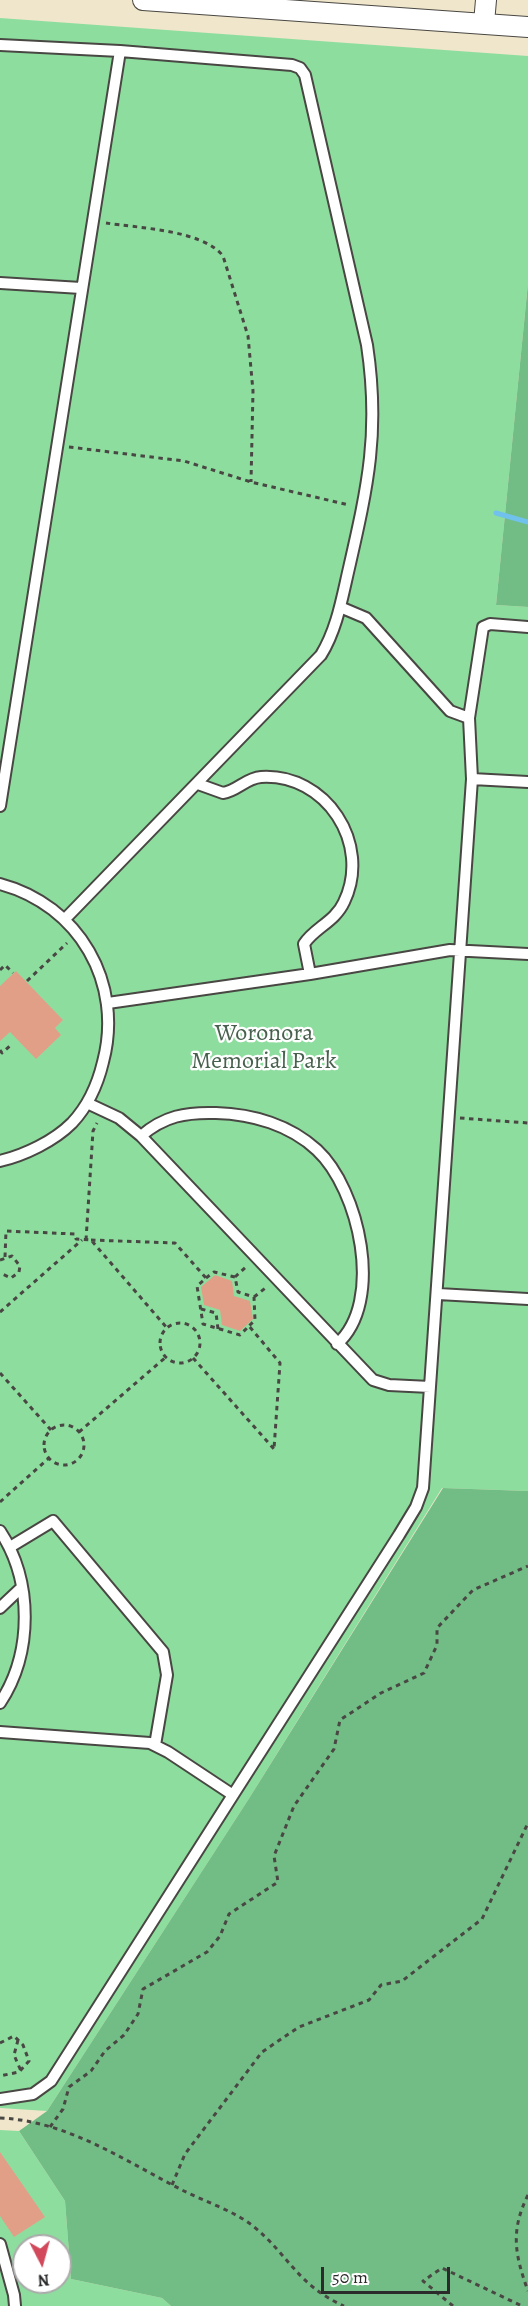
<!DOCTYPE html>
<style>
body{margin:0}
#map{position:relative;width:528px;height:2306px;overflow:hidden;background:#f0e6cb;font-family:Alegreya,serif}
canvas{display:block}
.north{position:absolute;left:12px;top:2234px;width:60px;height:60px;box-sizing:border-box;background:#fff;border:2px solid #aaa;border-radius:50%;rotate:174deg;font-size:16px;font-weight:700;line-height:24px;text-align:center;color:#2b2b2b}
.north::after{content:'';display:block;margin:auto;width:21px;height:27px;background:#d1495b;clip-path:polygon(50% 0,100% 100%,50% 72%,0 100%)}
.scale{position:absolute;left:321px;top:2267px;width:129px;height:27px;box-sizing:border-box;border:3px solid #2b2b2b;border-top:0;padding-left:8px;font-size:18px;line-height:21px;white-space:nowrap;color:#2b2b2b;-webkit-text-stroke:4px #fff;paint-order:stroke}
</style>
<div id="map">
<canvas width="528" height="2306"></canvas>
<div class="north">N</div>
<div class="scale">50 m</div>
</div>
<script>
const context = document.querySelector('canvas').getContext('2d');
context.lineJoin = 'round';
function paint(path, color) { context.fillStyle = color; context.fill(path, 'evenodd'); }
function stroke(path, color, width, dash) { context.strokeStyle = color; context.lineWidth = width; context.lineCap = dash ? 'butt' : 'round'; context.setLineDash(dash || []); context.stroke(path); }
function write(font, color, halo, rows, align = 'center') {
  context.font = font + ' Alegreya,serif'; context.lineWidth = 4.5; context.setLineDash([]); context.textBaseline = 'middle'; context.strokeStyle = halo; context.fillStyle = color; for (const [text, x, y, turn = 0] of rows) {
    context.save(); context.translate(x, y); context.rotate((+turn || 0) * Math.PI / 180); context.textAlign = isNaN(turn) ? turn : align; if (halo) context.strokeText(text, 0, 0); context.fillText(text, 0, 0); context.restore();
  }
}
const green = new Path2D(`
 M 0,18 L 528,56 L 528,283 L 496,605 L 528,607 L 528,1491 L 442,1488 L 248,1800 L 47,2111 L 0,2108 Z
 M 0,2130 L 19,2131 L 65,2201 L 71,2279 L 162,2298 L 171,2306 L 0,2306 ZM 24,2246 L 60,2246 L 60,2282 L 24,2282 Z`);
const forest = new Path2D(`
 M 528,283 L 528,607 L 496,605 Z
 M 443,1488 L 528,1491 L 528,2306 L 171,2306 L 162,2298 L 71,2279 L 65,2201 L 19,2131 L 47,2111 L 248,1800 Z`);
const stream = new Path2D(`
 M 496,513 L 528,522`);
const building = new Path2D(`
 M 16,971 L 63,1020 L 55,1028 L 61,1035 L 36,1059 L 10,1032 L 0,1041 L 0,986 Z
 M 215,1275 L 232,1281 L 234,1296 L 250,1301 L 253,1319 L 240,1331 L 222,1325 L 220,1310 L 204,1305 L 201,1287 Z
 M 0,2152 L 45,2217 L 14,2237 L 0,2216 Z`);
const path = new Path2D(`
 M 106,223 C 138,228 203,230 223,256 L 248,336 L 253,391 L 251,482
 M 69,447 L 184,461 L 251,482 L 349,505
 M 0,970 L 5,965 L 13,973
 M 27,981 L 67,943
 M 0,1050 L 2,1053 L 11,1045
 M 460,1118 L 528,1123
 M 86,1240 L 93,1131 L 97,1123
 M 91,1240 L 175,1243 L 206,1278 L 197,1286 L 203,1324 L 240,1335 L 249,1326 L 280,1363 L 274,1449
 M 5,1257 L 6,1231 L 75,1234 L 76,1239 L 91,1240 L 167,1328
 M 0,1260 L 12,1256 L 20,1266 L 19,1272 L 11,1278 L 0,1273
 M 235,1277 L 247,1266
 M 206,1278 L 214,1272 L 235,1277 L 238,1292 L 254,1297 L 255,1320 L 249,1326
 M 254,1297 L 268,1286
 M 201,1309 L 216,1313 L 218,1329
 M 0,1312 L 82,1240
 M160 1343a20 20 0 1 1 40 0a20 20 0 1 1-40 0Z
 M 193,1358 L 274,1449
 M 0,1373 L 51,1430
 M44 1445a20 20 0 1 1 40 0a20 20 0 1 1-40 0Z
 M 79,1432 L 166,1357
 M 0,1502 L 49,1458
 M 18,2040 L 14,2055 L 21,2071
 M 0,2043 L 14,2036 L 23,2045 L 29,2061 L 19,2072 L 0,2076
 M 0,2118 C 68,2121 125,2161 184,2191 C 204,2201 236,2212 253,2226 C 288,2254 297,2285 344,2306
 M 50,2127 L 63,2109 L 69,2087 L 91,2071 L 105,2051 L 124,2035 L 138,2014 L 143,1989 L 207,1952 L 220,1936 L 229,1914 L 278,1882 L 274,1856 L 294,1806 L 334,1749 L 340,1720 L 381,1693 L 424,1673 L 437,1645 L 437,1628 L 473,1590 L 528,1566
 M 172,2185 L 185,2154 L 262,2052 L 299,2027 L 369,2000 L 381,1985 L 402,1981 L 482,1919 L 528,1823
 M 528,2195 C 510,2231 515,2255 528,2291
 M 453,2306 L 423,2281 L 442,2268 L 522,2306`);
const service = new Path2D(`
 M 0,45 L 120,51 L 0,806
 M 0,283 L 81,288
 M 469,718 L 483,627 L 490,624 L 528,627
 M 472,779 L 528,782
 M 0,884 C 79,905 124,983 103,1062 C 98,1083 88,1106 72,1123 C 54,1141 25,1155 0,1161
 M 65,919 L 321,655 C 337,629 342,598 349,568 C 368,485 380,431 367,345 L 305,75 L 300,68 L 292,65 L 120,51
 M 310,974 L 450,950 L 528,954
 M 108,1003 L 310,974 L 304,944 C 314,928 335,922 344,902 C 372,844 326,773 261,777 C 246,778 237,791 223,793 L 198,784
 M 87,1103 L 119,1118 L 141,1136 L 373,1380 L 389,1385 L 430,1387
 M 141,1136 C 164,1116 186,1112 216,1113 C 253,1114 290,1125 317,1150 C 359,1189 385,1302 337,1344
 M 438,1294 L 528,1299
 M 0,1531 C 33,1581 33,1653 0,1703
 M 10,1547 L 53,1521 L 163,1652 L 167,1675 L 155,1745
 M 0,1608 L 21,1588
 M 0,1732 L 150,1743 L 168,1752 L 233,1795 L 399,1535 L 416,1507 L 423,1488 L 472,779 L 469,718 L 450,711 L 366,618 L 340,607
 M 0,2099 L 33,2094 L 51,2081 L 233,1795
 M 0,2244 L 14,2295 L 15,2306`);
const minor = new Path2D(`
 M 143,0 L 528,27
 M 484,23 L 486,0`);
const parkNames = [
 ["Woronora",264,1034],
 ["Memorial Park",264,1062]
];
paint(green, '#8dde9e');
paint(forest, '#72bd85');
stroke(stream, '#70c1ec', 5);
paint(building, '#e29f88');
stroke(service, '#494743', 14);
stroke(minor, '#494743', 22);
stroke(path, '#494743', 3, [4.5, 4.5]);
stroke(service, '#fff', 10);
stroke(minor, '#fff', 20);
write('24px', '#48614e', '#fff', parkNames);
</script>
